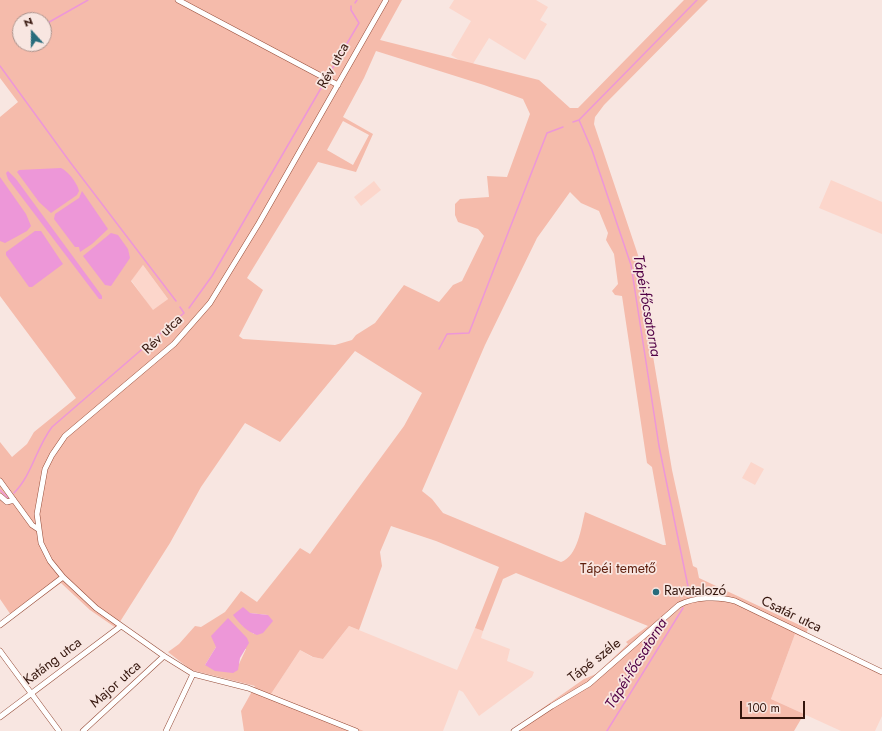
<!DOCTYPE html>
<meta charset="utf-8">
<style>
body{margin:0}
#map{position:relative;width:882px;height:731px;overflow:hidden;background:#f8e6e1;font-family:Jost,sans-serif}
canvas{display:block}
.north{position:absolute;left:12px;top:12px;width:40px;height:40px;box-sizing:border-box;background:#f8e6e1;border:1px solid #aa928c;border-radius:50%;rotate:339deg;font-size:11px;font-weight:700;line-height:16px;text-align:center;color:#34150c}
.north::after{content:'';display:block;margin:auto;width:14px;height:18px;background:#286c7c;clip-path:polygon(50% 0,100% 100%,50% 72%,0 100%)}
.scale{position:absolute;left:740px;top:701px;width:65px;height:18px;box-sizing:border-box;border:2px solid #34150c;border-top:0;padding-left:5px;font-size:12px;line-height:14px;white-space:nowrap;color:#34150c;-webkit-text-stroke:3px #f8e6e1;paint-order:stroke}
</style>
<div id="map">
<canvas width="882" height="731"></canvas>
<div class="north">N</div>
<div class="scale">100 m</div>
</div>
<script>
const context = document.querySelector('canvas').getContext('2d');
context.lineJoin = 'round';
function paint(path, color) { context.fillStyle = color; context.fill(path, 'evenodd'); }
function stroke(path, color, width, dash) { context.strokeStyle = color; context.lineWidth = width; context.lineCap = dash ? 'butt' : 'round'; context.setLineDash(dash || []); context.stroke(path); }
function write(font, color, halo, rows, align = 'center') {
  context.font = font + ' Jost,sans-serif'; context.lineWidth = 3.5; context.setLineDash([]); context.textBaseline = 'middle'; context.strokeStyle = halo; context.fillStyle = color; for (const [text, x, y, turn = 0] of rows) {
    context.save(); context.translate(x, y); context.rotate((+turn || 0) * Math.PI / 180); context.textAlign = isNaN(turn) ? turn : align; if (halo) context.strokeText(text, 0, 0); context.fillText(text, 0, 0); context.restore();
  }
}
const built = new Path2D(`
 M 454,0 L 536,0 L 548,7 L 540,20 L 547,24 L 525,60 L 489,38 L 471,67 L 451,55 L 471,21 L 449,8 Z
 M 831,180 L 882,202 L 882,234 L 819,208 Z
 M 374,181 L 381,190 L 361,206 L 354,197 Z
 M 143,265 L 168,299 L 153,311 L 131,280 Z
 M 751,462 L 764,469 L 755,485 L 742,478 Z
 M 349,626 L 457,670 L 475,628 L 483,631 L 481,638 L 510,649 L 507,661 L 534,672 L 532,677 L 479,716 L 463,692 L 459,690 L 443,731 L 364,731 L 271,694 L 300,650 L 312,657 L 323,659 Z
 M 795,634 L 882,674 L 882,716 L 875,731 L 841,731 L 771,699 Z`);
const green = new Path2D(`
 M 0,0 L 402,0 L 380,40 L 539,80 L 570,108 L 578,108 L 684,0 L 708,0 L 604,105 L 595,117 L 594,124 L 642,267 L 643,296 L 672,470 L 693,566 L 697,568 L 699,578 L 808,629 L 804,638 L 795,634 L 771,699 L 804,714 L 794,731 L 510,731 L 584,679 L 596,674 L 628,644 L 626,642 L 648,626 L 516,573 L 503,579 L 483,631 L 475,628 L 499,567 L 436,541 L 391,526 L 380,552 L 382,566 L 359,630 L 349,626 L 323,659 L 313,657 L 300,650 L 271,694 L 364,731 L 244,731 L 241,711 L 255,686 L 191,670 L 168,652 L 179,644 L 195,626 L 201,627 L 225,612 L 241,591 L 257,602 L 300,548 L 310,554 L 404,426 L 422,393 L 355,351 L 280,442 L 245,423 L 201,487 L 170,543 L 116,628 L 90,610 L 61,583 L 13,618 L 0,599 L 0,442 L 12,457 L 27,444 L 34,432 L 76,398 L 0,296 L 0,117 L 18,102 L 0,78 ZM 20,20 L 44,20 L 44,44 L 20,44 ZM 376,51 L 484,85 L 523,99 L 530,114 L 507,177 L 487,176 L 489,197 L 460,199 L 455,204 L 455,215 L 458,222 L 478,229 L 484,236 L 462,281 L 453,285 L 439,302 L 404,285 L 375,323 L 356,335 L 352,340 L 335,345 L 243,339 L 239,336 L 263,290 L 247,278 L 318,162 L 356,172 L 373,134 L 343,117 L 364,78 ZM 343,121 L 369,135 L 353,165 L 327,150 ZM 570,192 L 581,203 L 599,211 L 608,233 L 606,240 L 614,254 L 618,284 L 612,291 L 615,295 L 622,296 L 647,463 L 652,467 L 666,545 L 663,545 L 585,512 C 581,528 578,556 561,562 L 443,513 L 432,499 L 422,491 L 485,345 L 537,238 ZM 143,265 L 168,299 L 153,310 L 131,281 ZM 250,613 L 268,615 L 254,634 L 242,625 ZM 216,647 L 246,649 L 239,664 L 205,665 Z`);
const water = new Path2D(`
 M 61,168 C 68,171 78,184 79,191 L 77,195 L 51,213 L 39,202 L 17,172 L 19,170 Z
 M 8,171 L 16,179 L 102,296 L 102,299 L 99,299 L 8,179 L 6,173 Z
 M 0,177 L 26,214 L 31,226 L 27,231 L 5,243 L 0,241 Z
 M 82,191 L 108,229 L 92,244 L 80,252 L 79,247 L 75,247 L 54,219 L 55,214 L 79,198 Z
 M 35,231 L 41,231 L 63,264 L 32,287 L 29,287 L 6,255 L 6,252 Z
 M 111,233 L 118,235 L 128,249 L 130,258 L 111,286 L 105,285 L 83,256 Z
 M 243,607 L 250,613 L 268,615 L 273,621 L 263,633 L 257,635 C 247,632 239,623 233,615 Z
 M 228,618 L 247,638 L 249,643 L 240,658 L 238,670 L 233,673 L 215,671 L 205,665 L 216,647 L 211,636 Z`);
const stream = new Path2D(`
 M 355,3 L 357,0
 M 44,25 L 88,0
 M 18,39 L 20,38
 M 0,66 L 70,162 L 176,301
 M 329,74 L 359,23 L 351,10 L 351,6
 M 579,120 L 592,150 L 631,265 L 659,446 L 690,596
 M 573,122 L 579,120 L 697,0
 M 189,308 L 212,276 L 324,83
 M 439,349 L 447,334 L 469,333 L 547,133 L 563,127
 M 0,490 L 8,498
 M 14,493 C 32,475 36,448 52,427 L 184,313 L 180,307
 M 607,731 L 683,608`);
const minor = new Path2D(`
 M 178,0 L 338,85
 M 0,481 L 32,525 L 38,529
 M 0,496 L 7,502 L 14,500
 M 0,625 L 63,577
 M 0,651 L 59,731
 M 0,717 L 121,626
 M 83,731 L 164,656
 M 166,731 L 193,674
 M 356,731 L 248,688 L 193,674 L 164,656 L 96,608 L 63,577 L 50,561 L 41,543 L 37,514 L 45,469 L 52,455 L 65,436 L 174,344 L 210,303 L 259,223 L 386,0
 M 514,731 L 552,706 L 589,684 L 679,605 C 694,597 718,596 735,601 L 882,672`);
const markers = [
 [656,592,4,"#286c7c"]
];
const streetNames = [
 ["Rév utca",334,66,-61],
 ["Rév utca",163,335,-44],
 ["Csatár utca",791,615,26],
 ["Tápé széle",595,661,-38],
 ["Katáng utca",53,662,-37],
 ["Major utca",116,685,-42]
];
const parkNames = [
 ["Tápéi temető",618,570]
];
const poiNames = [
 ["Ravatalozó",664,592]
];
const waterNames = [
 ["Tápéi-főcsatorna",646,306,80],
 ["Tápéi-főcsatorna",637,664,-58]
];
paint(built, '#fcd6cb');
paint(green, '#f5bbab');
paint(water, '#ed97d8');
stroke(stream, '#ed97d8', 1.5);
stroke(minor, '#954b37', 6);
stroke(minor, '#fff', 5);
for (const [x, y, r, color] of markers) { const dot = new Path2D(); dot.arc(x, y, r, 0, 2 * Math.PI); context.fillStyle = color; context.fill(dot); stroke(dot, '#f8e6e1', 1.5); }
write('14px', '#34150c', '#f8e6e1', streetNames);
write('14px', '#5e1e0c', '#f8e6e1', parkNames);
write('14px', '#34150c', '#f8e6e1', poiNames, 'left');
write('italic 15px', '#510145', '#f8e6e1', waterNames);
</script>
